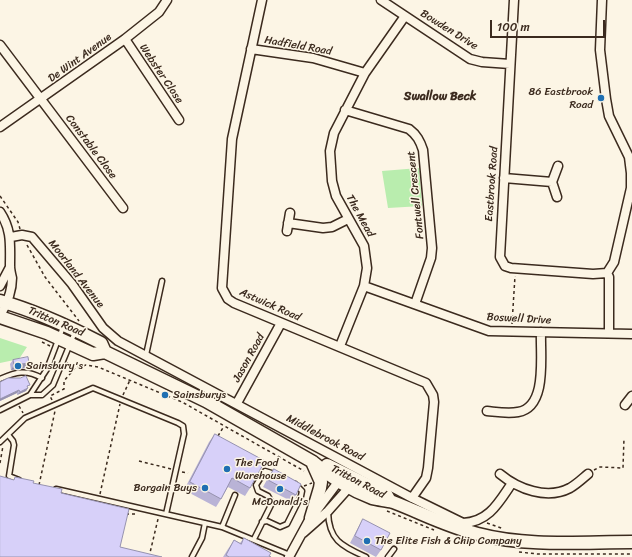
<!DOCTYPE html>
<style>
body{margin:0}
#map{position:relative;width:632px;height:557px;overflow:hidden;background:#fcf5e5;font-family:Sriracha,sans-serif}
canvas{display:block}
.scale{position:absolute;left:490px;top:20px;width:115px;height:18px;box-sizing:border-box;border:2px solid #3b2a1e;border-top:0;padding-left:5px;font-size:12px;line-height:14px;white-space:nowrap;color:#3b2a1e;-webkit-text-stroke:3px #fcf5e5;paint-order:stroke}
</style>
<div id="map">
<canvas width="632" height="557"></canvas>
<div class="scale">100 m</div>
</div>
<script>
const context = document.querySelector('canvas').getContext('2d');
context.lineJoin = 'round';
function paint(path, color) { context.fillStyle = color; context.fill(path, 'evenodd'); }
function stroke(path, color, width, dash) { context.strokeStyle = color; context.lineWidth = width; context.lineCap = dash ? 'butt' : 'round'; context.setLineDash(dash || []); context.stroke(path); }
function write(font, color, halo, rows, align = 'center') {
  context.font = font + ' Sriracha,sans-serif'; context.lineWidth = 3; context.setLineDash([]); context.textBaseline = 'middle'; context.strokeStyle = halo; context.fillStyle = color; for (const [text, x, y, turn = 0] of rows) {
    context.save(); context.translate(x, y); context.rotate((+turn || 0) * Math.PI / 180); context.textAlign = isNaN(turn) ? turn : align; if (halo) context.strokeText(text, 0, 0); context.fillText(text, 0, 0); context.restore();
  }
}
const green = new Path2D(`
 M 419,168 L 422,206 L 388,208 L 382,171 Z
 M 0,338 L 27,347 L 19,359 L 0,363 Z`);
const path = new Path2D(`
 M 0,196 L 18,222 L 20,229
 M 27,245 L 45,277 L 79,321
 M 512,324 L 515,276
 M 42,342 L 50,346
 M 67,363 L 75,368 L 86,365 L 98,367 L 182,402 L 304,471
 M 123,395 L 130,380
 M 52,400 L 50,396 L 64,389 L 64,381 L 75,368
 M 19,406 L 23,413
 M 218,436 L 224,426
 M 139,461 L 171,469
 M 0,463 L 3,446
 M 594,470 L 600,467 L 623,468 L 624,438
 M 182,472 L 188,473
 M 39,485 L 55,411
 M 304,486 L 312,483
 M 100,494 L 120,404
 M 387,511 L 434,530
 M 126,514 L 138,514
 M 487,523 L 504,529
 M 519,552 L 538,554 L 632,554
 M 149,557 L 158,519`);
const lane = new Path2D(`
 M 146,355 L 162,281
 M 0,379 C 16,372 26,369 42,378
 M 30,395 L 47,369 L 63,327
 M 0,410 L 30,395 L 42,395 L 53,385 L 75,332
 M 9,436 L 13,441 L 14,445 L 9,476 L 19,480
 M 0,442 L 25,418 L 93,388 L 178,423 L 183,426 L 184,434 L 166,514
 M 56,489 L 222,527 L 290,555
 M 328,512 C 329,541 342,546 366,557
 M 262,522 L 267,521 L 280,527 L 287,524 L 301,496 L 302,491 L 295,484
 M 222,527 L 235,495
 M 254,539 L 272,503 L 268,496 L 258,491 L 256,485 L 265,471 L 275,474
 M 192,557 L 202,538 L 205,523
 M 388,557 L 394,549`);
const street = new Path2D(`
 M 262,0 L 232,139 L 222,288 L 228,299 L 234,303 L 426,383 L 433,395 L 434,402 L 428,468 L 426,478 L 412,498
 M 381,0 L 470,59 L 482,62 L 510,64
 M 514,0 L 500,257 L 505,266 L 511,268 L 593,274 L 607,273 L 614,262 L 631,188 L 631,173 L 629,157 L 609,116 L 606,99 L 600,50 L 602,0
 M 125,39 L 179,120
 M 0,45 L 123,208
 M 251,49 L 313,58 L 365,73
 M 345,110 L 409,129 C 417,135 420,141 423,150 L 432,248 L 431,258 L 415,304
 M 0,127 L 125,39 L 159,12 L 167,0
 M 504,178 L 552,182 L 558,166
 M 552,182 L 557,197
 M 0,212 C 12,230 10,245 10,266 C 10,270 11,274 12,278 C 12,292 7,304 0,316
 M 288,223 L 323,228 L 332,227 L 348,219
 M 287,231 L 290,213
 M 11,237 L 22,235 L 32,237 L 72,284 L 103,328 L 118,341 L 412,498 L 463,523 C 489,522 499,502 512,483
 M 607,273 L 609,277 L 609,333
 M 0,286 L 10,267
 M 364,286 L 489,331 L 632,334
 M 340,346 L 364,286 L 367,268 L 364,246 L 336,196 L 332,181 L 330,151 L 334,133 L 365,73 L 405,16
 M 237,403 L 281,323
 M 625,405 L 632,396
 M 487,411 C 497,412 508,414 518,412 C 548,407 540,355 541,332
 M 500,474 C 518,489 547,500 570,488 C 577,484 582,479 588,474
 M 303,533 L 328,511 L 352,484
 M 289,557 L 308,522 L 341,478`);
const primary = new Path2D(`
 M 0,301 C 36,311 68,326 101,343 L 105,352
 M 0,317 L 47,333 L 93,354 L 105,352 L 206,401 L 313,462 C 330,477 351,490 372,498 C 379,500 387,500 393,502 C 422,513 448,527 478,534 C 527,547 582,542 632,542
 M 327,465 L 386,494 L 390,501
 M 311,518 L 320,488 L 321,482 L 313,464`);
const wall = new Path2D(`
 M 13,360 L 29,363 L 26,368 L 11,370 L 10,364 Z
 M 0,382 L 28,388 L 26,391 L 17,395 L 17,393 L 0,401 Z
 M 215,434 L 250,488 L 245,496 L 228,487 L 221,499 L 216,507 L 184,490 L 209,442 Z
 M 274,469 L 296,495 L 291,501 L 263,487 L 269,476 Z
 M 363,519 L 381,550 L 376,557 L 350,543 L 359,526 Z
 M 244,538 L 269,556 L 271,557 L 223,557 L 228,549 L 234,540 L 240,543 Z`);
const shadedWall = new Path2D(`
 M 29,363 L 26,368 L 11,370 L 14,365 Z
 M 28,388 L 26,391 L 17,395 L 20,392 Z
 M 19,390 L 17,393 L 0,401 L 0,399 Z`);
const building = new Path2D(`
 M 28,357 L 29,363 L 14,365 L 13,360 Z
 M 26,376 L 30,385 L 27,386 L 28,388 L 20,392 L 19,390 L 0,399 L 0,382 L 8,378 L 20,378 Z
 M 215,434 L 265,461 L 250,488 L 232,478 L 221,499 L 190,482 Z
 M 274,469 L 301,484 L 296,495 L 268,480 Z
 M 0,476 L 14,480 L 15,477 L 34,481 L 33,483 L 62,489 L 61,493 L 129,509 L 120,547 L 162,557 L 0,557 Z
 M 363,519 L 390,533 L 381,550 L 355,536 Z
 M 244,538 L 271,553 L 269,556 L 271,557 L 229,557 L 226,555 L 234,540 L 241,544 Z`);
const markers = [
 [601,98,4,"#1f6fb2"],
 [18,366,4,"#1f6fb2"],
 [165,395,4,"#1f6fb2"],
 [227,469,4,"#1f6fb2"],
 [205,488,4,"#1f6fb2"],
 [280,489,4,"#1f6fb2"],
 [367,541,4,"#1f6fb2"]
];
const streetNames = [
 ["Bowden Drive",449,30,32],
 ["Hadfield Road",298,46,10],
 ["De Wint Avenue",80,58,-36],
 ["Webster Close",161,74,56],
 ["Constable Close",91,147,53],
 ["Eastbrook Road",492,184,-86],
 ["Fontwell Crescent",416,195,-96],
 ["The Mead",360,216,61],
 ["Moorland Avenue",76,274,52],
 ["Astwick Road",270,305,24],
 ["Boswell Drive",519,319,3],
 ["Tritton Road",56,322,23],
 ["Jason Road",249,358,-61],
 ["Middlebrook Road",325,438,28],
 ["Tritton Road",358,482,28]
];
const poiNames = [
 ["86 Eastbrook",593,92,"right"],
 ["Road",593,105,"right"],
 ["Sainsbury's",26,366],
 ["Sainsburys",173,395],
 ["The Food",235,463],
 ["Warehouse",235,476],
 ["Bargain Buys",197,488,"right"],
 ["McDonald's",280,502,"center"],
 ["The Elite Fish & Chip Company",375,541]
];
const neighbourhoodNames = [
 ["Swallow Beck",440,97]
];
paint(green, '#b9edae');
stroke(lane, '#3b2a1e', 7);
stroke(street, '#3b2a1e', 11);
stroke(primary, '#3b2a1e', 15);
stroke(path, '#3b2a1e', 1.5, [3, 3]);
stroke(lane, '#fcf5e5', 4);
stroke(street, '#fcf5e5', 8);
stroke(primary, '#fcf5e5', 12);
paint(wall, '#b9b3d6');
paint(shadedWall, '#9692ae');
paint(building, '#d7d0f9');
stroke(building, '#9692ae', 1);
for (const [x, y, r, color] of markers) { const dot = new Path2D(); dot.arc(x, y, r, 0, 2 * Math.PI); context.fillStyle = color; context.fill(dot); stroke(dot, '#fcf5e5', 1.5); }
write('11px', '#3b2a1e', '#fcf5e5', streetNames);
write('11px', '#3b2a1e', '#fcf5e5', poiNames, 'left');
write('bold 12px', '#3b2a1e', '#fcf5e5', neighbourhoodNames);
</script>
